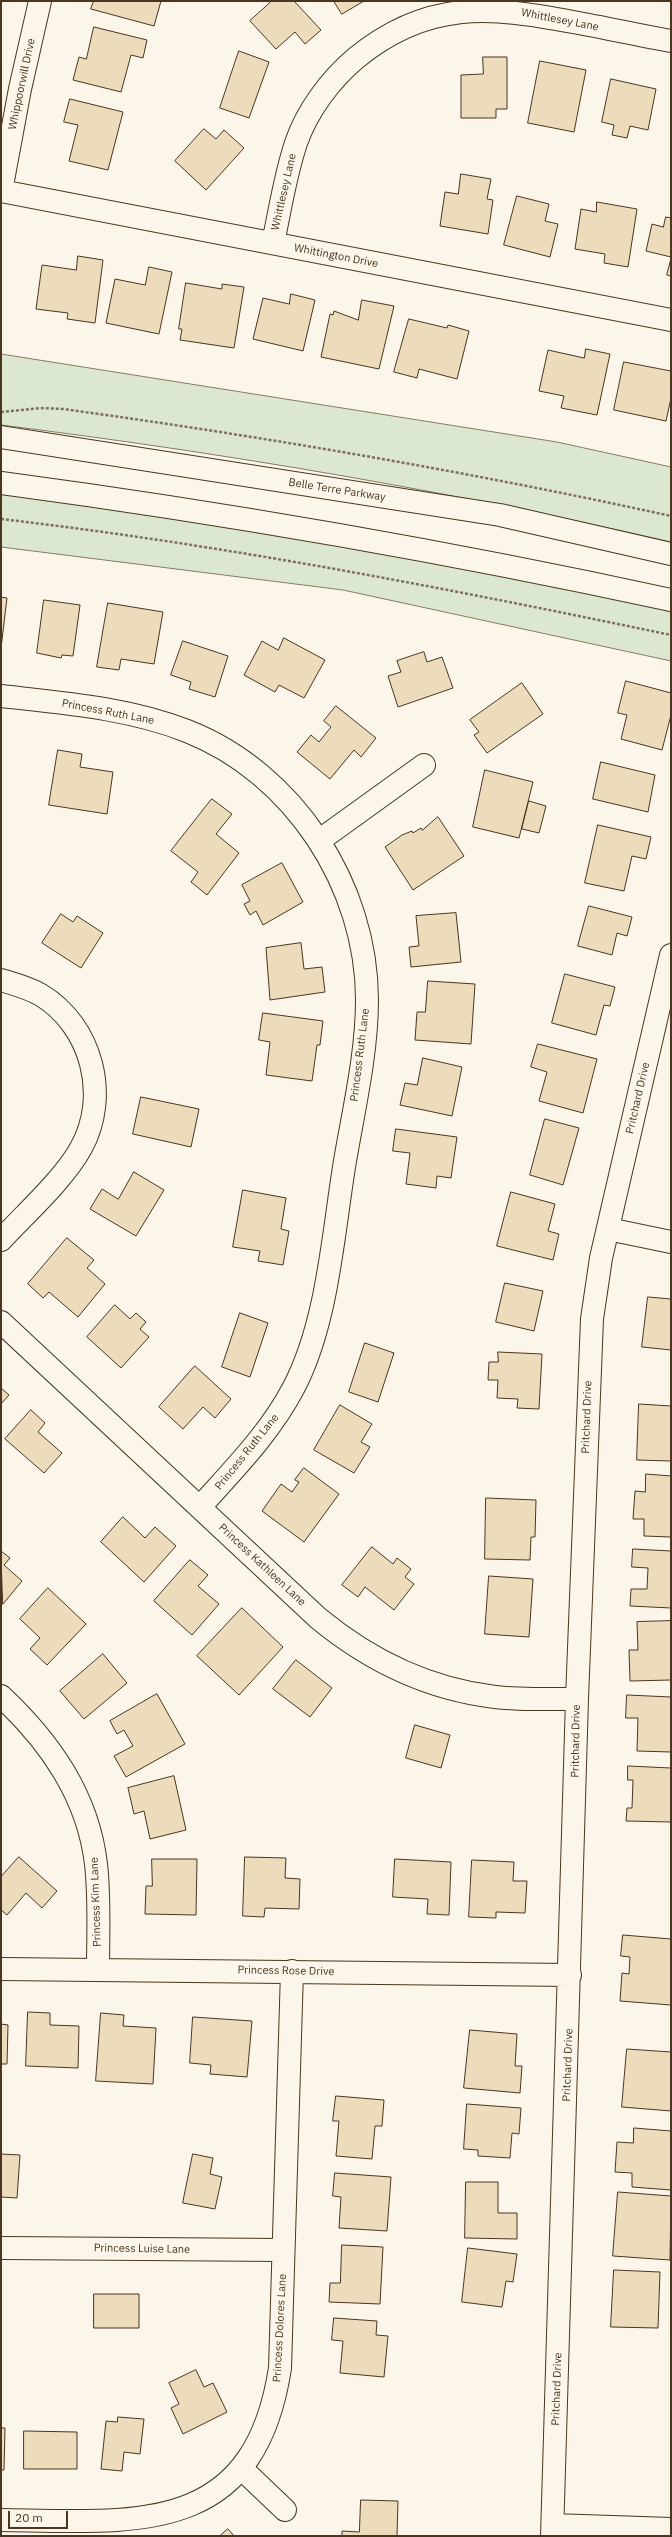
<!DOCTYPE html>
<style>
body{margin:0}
#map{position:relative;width:672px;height:2537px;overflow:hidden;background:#fbf6e9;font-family:"IBM Plex Sans",sans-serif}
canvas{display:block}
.frame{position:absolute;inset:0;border:2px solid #4a3520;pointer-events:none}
.scale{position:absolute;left:8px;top:2511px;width:60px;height:18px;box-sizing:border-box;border:2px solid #4a3520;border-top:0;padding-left:5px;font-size:12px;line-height:14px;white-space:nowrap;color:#4a3520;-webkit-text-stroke:3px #fbf6e9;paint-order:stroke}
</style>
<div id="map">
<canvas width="672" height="2537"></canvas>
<div class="frame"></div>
<div class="scale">20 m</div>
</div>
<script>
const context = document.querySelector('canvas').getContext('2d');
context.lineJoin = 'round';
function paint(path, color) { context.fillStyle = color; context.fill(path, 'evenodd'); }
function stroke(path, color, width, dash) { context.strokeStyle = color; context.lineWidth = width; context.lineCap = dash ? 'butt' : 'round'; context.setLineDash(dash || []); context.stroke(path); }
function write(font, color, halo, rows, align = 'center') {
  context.font = font + ' "IBM Plex Sans",sans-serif'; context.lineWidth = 3; context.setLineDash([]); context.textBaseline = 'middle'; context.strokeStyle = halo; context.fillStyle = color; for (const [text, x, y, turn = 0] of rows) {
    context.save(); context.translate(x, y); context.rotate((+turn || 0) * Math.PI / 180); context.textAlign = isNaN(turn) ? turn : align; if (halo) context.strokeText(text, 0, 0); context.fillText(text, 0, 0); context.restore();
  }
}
const green = new Path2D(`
 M 1,354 L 557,442 L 671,467 L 671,542 C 450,491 225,453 1,425 Z
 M 1,493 L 332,543 L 518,578 L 671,611 L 671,661 L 343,590 L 1,547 Z`);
const building = new Path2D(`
 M 94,1 L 161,1 L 154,26 L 91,9 Z
 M 272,1 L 294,1 L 321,30 L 305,44 L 295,32 L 276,49 L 250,21 Z
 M 334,1 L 364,1 L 342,14 Z
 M 94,27 L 147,40 L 143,58 L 131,55 L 121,92 L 73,80 L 79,57 L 86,59 Z
 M 239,51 L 269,62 L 249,118 L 220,108 Z
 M 483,57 L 507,57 L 507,109 L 496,109 L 496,118 L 461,118 L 461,75 L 483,74 Z
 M 540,61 L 586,70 L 574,132 L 528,123 Z
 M 611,79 L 656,89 L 648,130 L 630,126 L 627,138 L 612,135 L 614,125 L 602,122 Z
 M 70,99 L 123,112 L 108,170 L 69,161 L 78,125 L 64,122 Z
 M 204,129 L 216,139 L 224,130 L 244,148 L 206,190 L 175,161 Z
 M 461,174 L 491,179 L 487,199 L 493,200 L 488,234 L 440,226 L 445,192 L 458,194 Z
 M 517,196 L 549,204 L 545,221 L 558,224 L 550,257 L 504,245 Z
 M 597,202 L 637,209 L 628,267 L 604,263 L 605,254 L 575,249 L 581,209 L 596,212 Z
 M 666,217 L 671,218 L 671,257 L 646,251 L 652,224 L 663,227 Z
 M 78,256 L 103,260 L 95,323 L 67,319 L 68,313 L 36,309 L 42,265 L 76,270 Z
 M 671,259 L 671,276 L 667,275 Z
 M 149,267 L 172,272 L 159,334 L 106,323 L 115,279 L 145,285 Z
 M 186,283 L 222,289 L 222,284 L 244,287 L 234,348 L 180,340 L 182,329 L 179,329 Z
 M 291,294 L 315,300 L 303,351 L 253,339 L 263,298 L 289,304 Z
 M 362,300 L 394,306 L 379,369 L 321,357 L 330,314 L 333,315 L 334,311 L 358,320 Z
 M 409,319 L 447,328 L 448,325 L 469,331 L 457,379 L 419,369 L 417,378 L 394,372 Z
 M 586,349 L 610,354 L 597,415 L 561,408 L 564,396 L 539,391 L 548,350 L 584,358 Z
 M 624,362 L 671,371 L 671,398 L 666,421 L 614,410 Z
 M 1,597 L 7,598 L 1,648 Z
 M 44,600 L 80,605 L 73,656 L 62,655 L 61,658 L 37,653 Z
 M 108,603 L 163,612 L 154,664 L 121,659 L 119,670 L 97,667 Z
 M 284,638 L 325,660 L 304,698 L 279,685 L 275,692 L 244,675 L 262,641 L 278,650 Z
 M 183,641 L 228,656 L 215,697 L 189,689 L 191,682 L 171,675 Z
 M 424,652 L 427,662 L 442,657 L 453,688 L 398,707 L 388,676 L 401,672 L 397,661 Z
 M 626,681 L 671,693 L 671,715 L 662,750 L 621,739 L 627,715 L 618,713 Z
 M 522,683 L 543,714 L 487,753 L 474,735 L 479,732 L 470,720 Z
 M 336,706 L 376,738 L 361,757 L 354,750 L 330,779 L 297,752 L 311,735 L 319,742 L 331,727 L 324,721 Z
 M 58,750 L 82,754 L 80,767 L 113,772 L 107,814 L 49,805 Z
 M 601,762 L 655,775 L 648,812 L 593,799 Z
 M 485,770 L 533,782 L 519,838 L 473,827 Z
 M 212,799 L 232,814 L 216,834 L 239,853 L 207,895 L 191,882 L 198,872 L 171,851 Z
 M 529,801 L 546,806 L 539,833 L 522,829 Z
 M 438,817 L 464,856 L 413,890 L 385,847 L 402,835 L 412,831 L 413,833 L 421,828 L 422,830 Z
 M 598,825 L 651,837 L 646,859 L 632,856 L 624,891 L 585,883 Z
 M 282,863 L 303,902 L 263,925 L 256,911 L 250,915 L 244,904 L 250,901 L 242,885 Z
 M 589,906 L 632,917 L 627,936 L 617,933 L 612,955 L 578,946 Z
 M 456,913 L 461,962 L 411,967 L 409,947 L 419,946 L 416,916 Z
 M 61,914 L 73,922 L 77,916 L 103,933 L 81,968 L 42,943 Z
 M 301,943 L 304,969 L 322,967 L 325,992 L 270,1000 L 266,948 Z
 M 565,974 L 615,987 L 610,1006 L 604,1005 L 596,1035 L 552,1023 Z
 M 428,981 L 475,984 L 471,1044 L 415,1040 L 417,1012 L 425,1012 Z
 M 263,1013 L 323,1021 L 320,1045 L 317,1045 L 312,1081 L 266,1075 L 270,1042 L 259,1040 Z
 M 538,1044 L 597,1059 L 583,1113 L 539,1101 L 547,1072 L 531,1067 Z
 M 423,1058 L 462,1067 L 452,1116 L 400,1105 L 405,1083 L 417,1085 Z
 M 141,1097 L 199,1109 L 191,1147 L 133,1134 Z
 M 545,1119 L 579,1128 L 563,1185 L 530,1175 Z
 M 396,1129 L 457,1137 L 451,1178 L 437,1176 L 436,1188 L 406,1184 L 410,1153 L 393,1151 Z
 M 134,1172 L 164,1190 L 136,1236 L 90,1209 L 102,1189 L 118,1199 Z
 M 243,1190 L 286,1198 L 281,1229 L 289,1231 L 283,1265 L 258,1261 L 260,1251 L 233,1247 Z
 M 511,1192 L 555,1204 L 548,1231 L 559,1234 L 553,1260 L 497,1246 Z
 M 67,1238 L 94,1260 L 87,1268 L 105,1284 L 78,1317 L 49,1292 L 43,1298 L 28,1284 Z
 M 505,1283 L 543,1291 L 534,1331 L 496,1322 Z
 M 648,1297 L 671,1299 L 671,1350 L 642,1347 Z
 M 115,1305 L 130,1319 L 136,1313 L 146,1322 L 140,1329 L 149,1337 L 121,1368 L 87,1337 Z
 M 240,1313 L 268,1323 L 250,1377 L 222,1367 Z
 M 365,1343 L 394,1353 L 378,1402 L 349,1392 Z
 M 498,1352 L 542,1354 L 539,1409 L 517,1408 L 518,1399 L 497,1398 L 498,1380 L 488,1380 L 489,1362 L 498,1362 Z
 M 195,1366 L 231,1399 L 215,1418 L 203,1407 L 183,1429 L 159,1407 Z
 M 1,1388 L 9,1395 L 1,1404 Z
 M 639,1404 L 671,1406 L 671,1461 L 637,1460 Z
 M 340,1405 L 372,1424 L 361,1442 L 370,1447 L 354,1473 L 314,1450 Z
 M 31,1410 L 45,1423 L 38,1432 L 62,1453 L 44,1473 L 5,1439 Z
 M 304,1468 L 339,1494 L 304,1542 L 262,1511 L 281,1484 L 292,1492 L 299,1482 L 295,1480 Z
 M 646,1474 L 671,1476 L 671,1537 L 644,1536 L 644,1519 L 633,1519 L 635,1491 L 645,1492 Z
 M 486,1498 L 536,1500 L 535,1537 L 531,1537 L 530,1560 L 485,1559 Z
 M 123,1517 L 145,1538 L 155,1527 L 176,1546 L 144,1582 L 101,1542 Z
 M 372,1547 L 393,1564 L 397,1558 L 411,1569 L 405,1577 L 414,1584 L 394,1610 L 365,1587 L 358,1597 L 342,1585 Z
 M 633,1549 L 671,1551 L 671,1608 L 630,1606 L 631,1589 L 647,1589 L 648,1568 L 632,1567 Z
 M 1,1551 L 10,1558 L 4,1565 L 22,1581 L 3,1604 Z
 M 190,1560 L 208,1575 L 198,1586 L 219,1604 L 192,1635 L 154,1601 Z
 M 489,1576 L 533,1579 L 529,1637 L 485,1634 Z
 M 48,1588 L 86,1624 L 47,1665 L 30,1649 L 40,1638 L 20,1619 Z
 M 242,1608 L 283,1647 L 239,1695 L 197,1656 Z
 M 671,1621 L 671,1680 L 630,1681 L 629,1650 L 638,1650 L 637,1622 Z
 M 103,1654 L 127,1683 L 84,1719 L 60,1691 Z
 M 296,1660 L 332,1688 L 310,1717 L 273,1689 Z
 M 157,1694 L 185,1744 L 126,1777 L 114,1756 L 133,1746 L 124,1730 L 117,1734 L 110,1721 Z
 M 627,1695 L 671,1697 L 671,1752 L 637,1751 L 638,1718 L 626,1718 Z
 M 415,1725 L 450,1735 L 441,1768 L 406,1758 Z
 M 628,1766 L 671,1768 L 671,1822 L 626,1821 L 627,1808 L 632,1808 L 633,1780 L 628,1780 Z
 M 174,1776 L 186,1830 L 150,1839 L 144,1811 L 134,1814 L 128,1788 Z
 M 19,1857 L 57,1891 L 42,1908 L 26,1893 L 7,1915 L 1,1910 L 1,1877 Z
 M 245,1857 L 286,1858 L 285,1878 L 300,1879 L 299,1909 L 265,1908 L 264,1917 L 243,1916 Z
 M 152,1859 L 197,1859 L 196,1915 L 145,1914 L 146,1886 L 152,1886 Z
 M 395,1859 L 451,1862 L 449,1915 L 427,1914 L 428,1899 L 393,1897 Z
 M 472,1860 L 514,1862 L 513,1881 L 527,1881 L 525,1913 L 496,1912 L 496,1918 L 469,1917 Z
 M 623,1935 L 671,1939 L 671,2005 L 620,2001 L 622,1973 L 629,1974 L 630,1957 L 621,1956 Z
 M 28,2012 L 50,2013 L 50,2025 L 79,2026 L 78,2068 L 26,2066 Z
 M 101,2013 L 124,2015 L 123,2026 L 156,2028 L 153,2084 L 96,2081 Z
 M 193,2017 L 252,2021 L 247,2077 L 210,2074 L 211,2065 L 190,2063 Z
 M 1,2024 L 8,2025 L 7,2064 L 1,2064 Z
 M 470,2030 L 517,2034 L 515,2066 L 522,2066 L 520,2093 L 464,2088 Z
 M 627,2049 L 671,2052 L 671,2111 L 622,2107 Z
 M 336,2096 L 384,2100 L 382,2126 L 375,2126 L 372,2159 L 336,2156 L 339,2121 L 333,2121 Z
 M 467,2104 L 521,2108 L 519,2134 L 512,2133 L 510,2158 L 478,2156 L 478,2150 L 464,2149 Z
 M 634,2128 L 671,2131 L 671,2190 L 632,2187 L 632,2173 L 615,2172 L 617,2142 L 633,2143 Z
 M 1,2154 L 20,2155 L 17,2198 L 1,2197 Z
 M 193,2154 L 213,2158 L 210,2174 L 222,2177 L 215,2209 L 183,2203 Z
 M 335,2173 L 391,2177 L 387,2231 L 339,2228 L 341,2197 L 333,2196 Z
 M 466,2182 L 498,2182 L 498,2213 L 517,2213 L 517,2239 L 465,2238 Z
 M 618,2192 L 671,2196 L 670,2260 L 613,2256 Z
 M 342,2245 L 383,2247 L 380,2304 L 329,2302 L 330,2283 L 340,2283 Z
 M 468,2248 L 517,2254 L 513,2282 L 506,2281 L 502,2307 L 462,2302 Z
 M 614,2270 L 660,2272 L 658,2328 L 611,2327 Z
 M 94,2294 L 139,2294 L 139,2328 L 94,2328 Z
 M 334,2318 L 377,2321 L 376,2335 L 388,2336 L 384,2377 L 340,2373 L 343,2341 L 332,2340 Z
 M 196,2370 L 204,2387 L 213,2383 L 227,2412 L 183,2434 L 171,2408 L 179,2404 L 169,2383 Z
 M 118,2417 L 144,2419 L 140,2454 L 124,2452 L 122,2471 L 101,2469 L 106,2421 L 117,2422 Z
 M 1,2428 L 5,2428 L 4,2470 L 1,2470 Z
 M 24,2431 L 77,2432 L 77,2469 L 24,2469 Z
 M 361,2500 L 398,2501 L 397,2536 L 342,2536 L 342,2531 L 359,2532 Z
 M 228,2529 L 234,2536 L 220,2536 Z`);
const path = new Path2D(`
 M 1,412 L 41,408 L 63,409 C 267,437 470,472 671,516
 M 1,519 C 226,545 450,589 671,635`);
const minor = new Path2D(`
 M 1,191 L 671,320
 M 1,191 L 20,89 L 40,1
 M 273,243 C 280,210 285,176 296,143 C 307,111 330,80 356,58 C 427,0 489,6 573,22 C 606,28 638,35 671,41
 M 1,696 C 63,703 129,708 187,731 C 294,773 367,886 367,1000 C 367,1053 354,1108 345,1161 C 333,1233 328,1322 294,1387 C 270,1433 234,1469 200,1507
 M 320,840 L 424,765
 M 1,980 C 14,984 29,988 41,995 C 92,1026 110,1096 81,1148 C 64,1179 26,1213 1,1240
 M 608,1229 L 671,1242
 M 1,1322 L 318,1618 C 370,1661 428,1689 495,1697 C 522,1700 550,1699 577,1699
 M 1,1696 C 50,1742 88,1796 96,1864 C 100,1899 98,1935 98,1970
 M 1,1969 L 570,1975
 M 1,2248 L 283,2250
 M 242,2469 L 285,2510
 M 1,2520 C 137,2522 254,2537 280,2368 L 292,1971
 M 553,2525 L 671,2529
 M 552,2536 L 577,1699 L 592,1319 L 601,1258 L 671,955`);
const major = new Path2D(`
 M 1,437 L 500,515 L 671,554
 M 1,483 C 226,513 449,552 671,600`);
const streetNames = [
 ["Whittlesey Lane",560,20,11],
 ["Whippoorwill Drive",22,84,-78],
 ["Whittlesey Lane",284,192,-77],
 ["Whittington Drive",336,256,11],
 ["Belle Terre Parkway",337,490,9],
 ["Princess Ruth Lane",108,712,11],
 ["Princess Ruth Lane",360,1055,-83],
 ["Pritchard Drive",638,1098,-77],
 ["Pritchard Drive",587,1417,-88],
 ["Princess Ruth Lane",247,1452,-51],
 ["Princess Kathleen Lane",262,1565,43],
 ["Pritchard Drive",576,1741,-89],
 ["Princess Kim Lane",96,1902,-92],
 ["Princess Rose Drive",286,1971,1],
 ["Pritchard Drive",568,2065,-88],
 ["Princess Luise Lane",142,2249,1],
 ["Princess Dolores Lane",280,2328,-87],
 ["Pritchard Drive",557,2389,-88]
];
paint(green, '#dce7d0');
stroke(green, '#887966', 1);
paint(building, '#ecdcbc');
stroke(building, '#4a3520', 1);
stroke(minor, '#4a3520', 24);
stroke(major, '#4a3520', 24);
stroke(path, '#7f6f5c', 2.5, [3, 2]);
stroke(minor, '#fbf6e9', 22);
stroke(major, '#fbf6e9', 22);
write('11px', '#4a3520', '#fbf6e9', streetNames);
</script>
